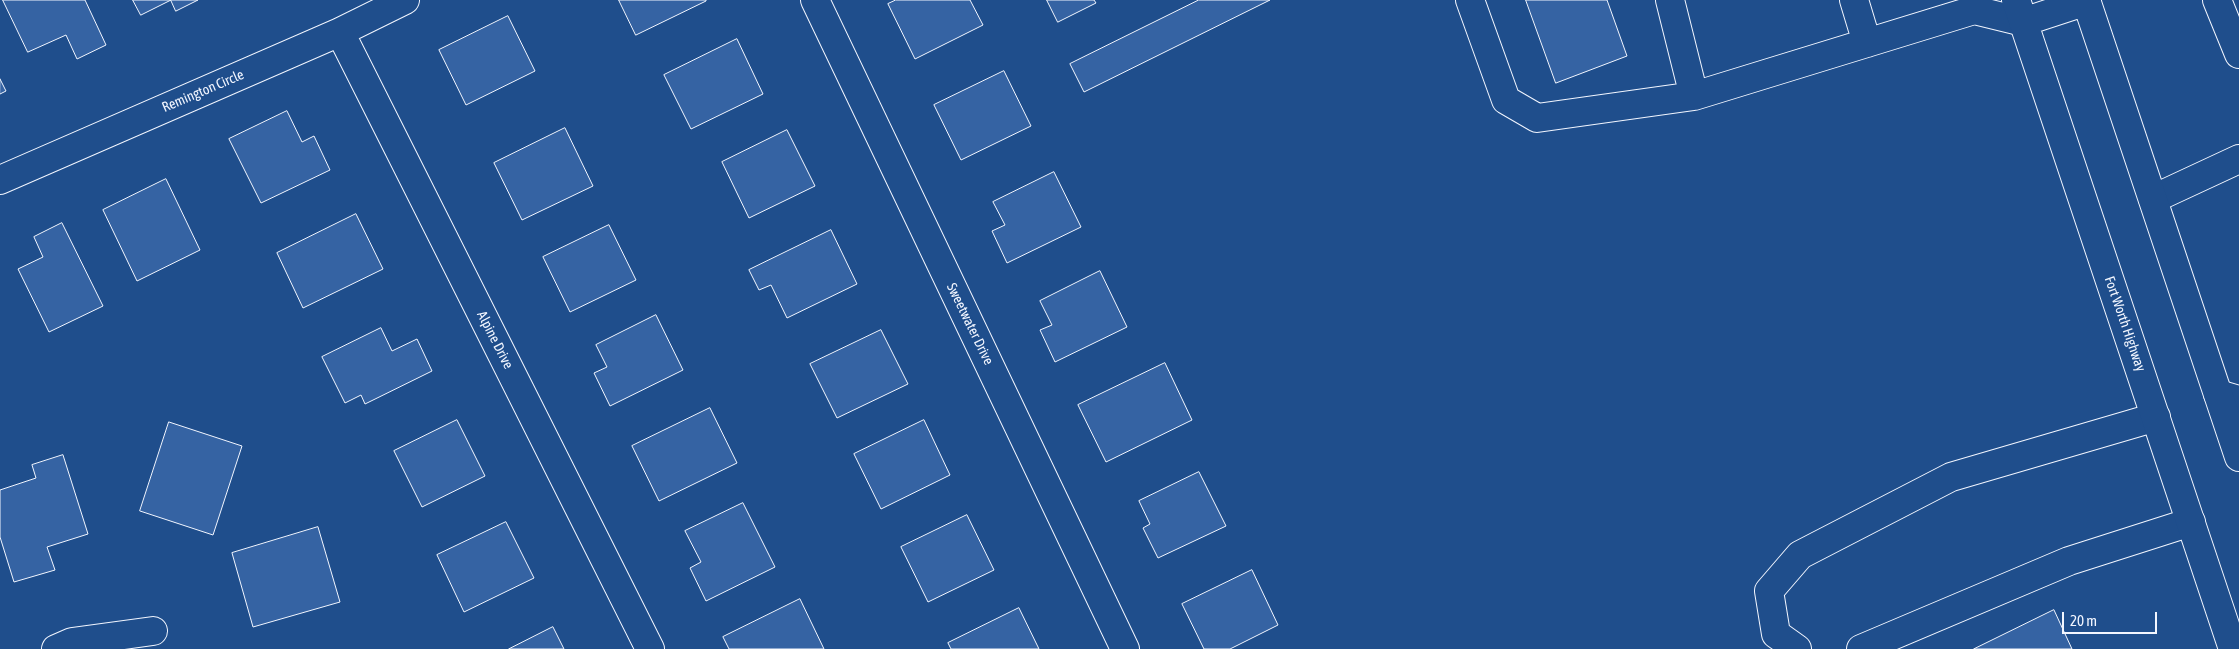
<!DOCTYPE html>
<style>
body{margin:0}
#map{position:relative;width:2239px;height:649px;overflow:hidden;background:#1f4e8c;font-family:"Asap Condensed",sans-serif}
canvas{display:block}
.scale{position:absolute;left:2062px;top:612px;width:95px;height:22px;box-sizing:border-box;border:2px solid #f2f6ff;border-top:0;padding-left:6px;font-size:15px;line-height:18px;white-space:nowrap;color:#f2f6ff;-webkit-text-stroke:4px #1f4e8c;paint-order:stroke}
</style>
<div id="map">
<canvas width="2239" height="649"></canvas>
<div class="scale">20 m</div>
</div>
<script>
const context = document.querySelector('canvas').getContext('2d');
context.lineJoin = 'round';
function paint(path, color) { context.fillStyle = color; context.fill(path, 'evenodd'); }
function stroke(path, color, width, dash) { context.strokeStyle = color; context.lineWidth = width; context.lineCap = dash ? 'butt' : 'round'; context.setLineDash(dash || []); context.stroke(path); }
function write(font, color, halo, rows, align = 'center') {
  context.font = font + ' "Asap Condensed",sans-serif'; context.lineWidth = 4; context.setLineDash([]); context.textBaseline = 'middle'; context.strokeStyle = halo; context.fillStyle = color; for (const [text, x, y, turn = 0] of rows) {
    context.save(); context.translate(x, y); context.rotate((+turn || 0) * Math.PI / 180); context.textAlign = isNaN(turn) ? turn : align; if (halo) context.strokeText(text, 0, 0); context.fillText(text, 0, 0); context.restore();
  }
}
const building = new Path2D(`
 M 3,0 L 85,0 L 106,45 L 77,59 L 66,35 L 28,52 Z
 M 133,0 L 171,0 L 141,15 Z
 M 171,0 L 198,0 L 176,11 Z
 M 619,0 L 706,0 L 706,1 L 636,35 Z
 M 896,0 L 970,0 L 983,25 L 915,59 L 888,4 Z
 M 1047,0 L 1094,0 L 1096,3 L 1058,22 Z
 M 1199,0 L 1270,0 L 1084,92 L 1070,64 Z
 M 1526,0 L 1607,0 L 1627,56 L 1556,83 Z
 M 508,16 L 535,71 L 466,105 L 439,50 Z
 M 737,39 L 763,94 L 691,129 L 664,75 Z
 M 1004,71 L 1031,126 L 961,160 L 934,105 Z
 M 0,79 L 6,91 L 0,94 Z
 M 287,111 L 302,142 L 314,136 L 330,170 L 261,203 L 229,139 Z
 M 565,128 L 593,186 L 522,220 L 494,163 Z
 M 787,130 L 815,186 L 749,218 L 722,162 Z
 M 1054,172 L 1081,227 L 1007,263 L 992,231 L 1005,225 L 993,202 Z
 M 166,179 L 200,250 L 137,281 L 103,210 Z
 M 356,214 L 383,269 L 303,308 L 277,253 Z
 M 62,223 L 103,306 L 49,332 L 18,269 L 43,257 L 34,237 Z
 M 609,225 L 636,280 L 570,312 L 543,257 Z
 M 831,230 L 857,284 L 787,318 L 771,285 L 759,290 L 749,270 Z
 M 1100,271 L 1127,327 L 1055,362 L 1040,330 L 1052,325 L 1040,301 Z
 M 656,315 L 683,370 L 610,406 L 594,373 L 607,367 L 596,345 Z
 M 381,328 L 392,351 L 417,339 L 432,371 L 365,404 L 361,395 L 345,403 L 322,357 Z
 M 881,330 L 908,384 L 837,418 L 810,364 Z
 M 1165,363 L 1192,420 L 1106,462 L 1078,405 Z
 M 710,408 L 737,463 L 659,501 L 632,446 Z
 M 457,420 L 485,476 L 422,507 L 394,451 Z
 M 924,420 L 950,475 L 881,509 L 854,454 Z
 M 169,422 L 242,446 L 213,535 L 140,511 Z
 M 63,455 L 88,534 L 47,547 L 55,570 L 14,582 L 0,537 L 0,490 L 36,478 L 32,465 Z
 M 1199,472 L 1226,526 L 1158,558 L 1143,528 L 1150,524 L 1139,501 Z
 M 743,503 L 775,567 L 706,601 L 690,568 L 701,562 L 685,531 Z
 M 967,515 L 994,570 L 928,602 L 901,547 Z
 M 506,522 L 534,578 L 464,612 L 437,555 Z
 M 318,527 L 340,602 L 253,627 L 232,553 Z
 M 1252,570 L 1278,625 L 1230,649 L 1204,649 L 1182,604 Z
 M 800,599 L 824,649 L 729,649 L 723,637 Z
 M 1019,608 L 1039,649 L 951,649 L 948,643 Z
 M 2054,610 L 2072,649 L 1974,649 Z
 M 553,627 L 564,649 L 509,649 Z`);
const minor = new Path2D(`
 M 815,0 L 1125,649
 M 1470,0 L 1506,100 L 1537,118 L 1694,96 L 1974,10 L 2023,22
 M 1670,0 L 1694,96
 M 1854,0 L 1867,43
 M 2217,0 L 2239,54
 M 340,32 L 650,649
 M 0,180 L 340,32 L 405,0
 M 2153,199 L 2239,159
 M 2218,394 L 2239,400
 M 56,649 L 72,642 L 153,631
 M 1797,649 L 1776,634 L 1769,591 L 1800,555 L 1951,477 L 2156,417
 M 1861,649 L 2069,561 L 2191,522`);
const major = new Path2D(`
 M 2016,0 L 2233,649
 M 2086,0 L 2239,457
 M 2023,22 L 2087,1`);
const streetNames = [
 ["Remington Circle",203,91,-23],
 ["Sweetwater Drive",970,324,64],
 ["Fort Worth Highway",2125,324,71],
 ["Alpine Drive",495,340,63]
];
paint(building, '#3563a3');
stroke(building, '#f2f6ff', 1);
stroke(minor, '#f2f6ff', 30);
stroke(major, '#f2f6ff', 30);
stroke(minor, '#1f4e8c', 28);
stroke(major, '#1f4e8c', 28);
write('14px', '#f2f6ff', '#1f4e8c', streetNames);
</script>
